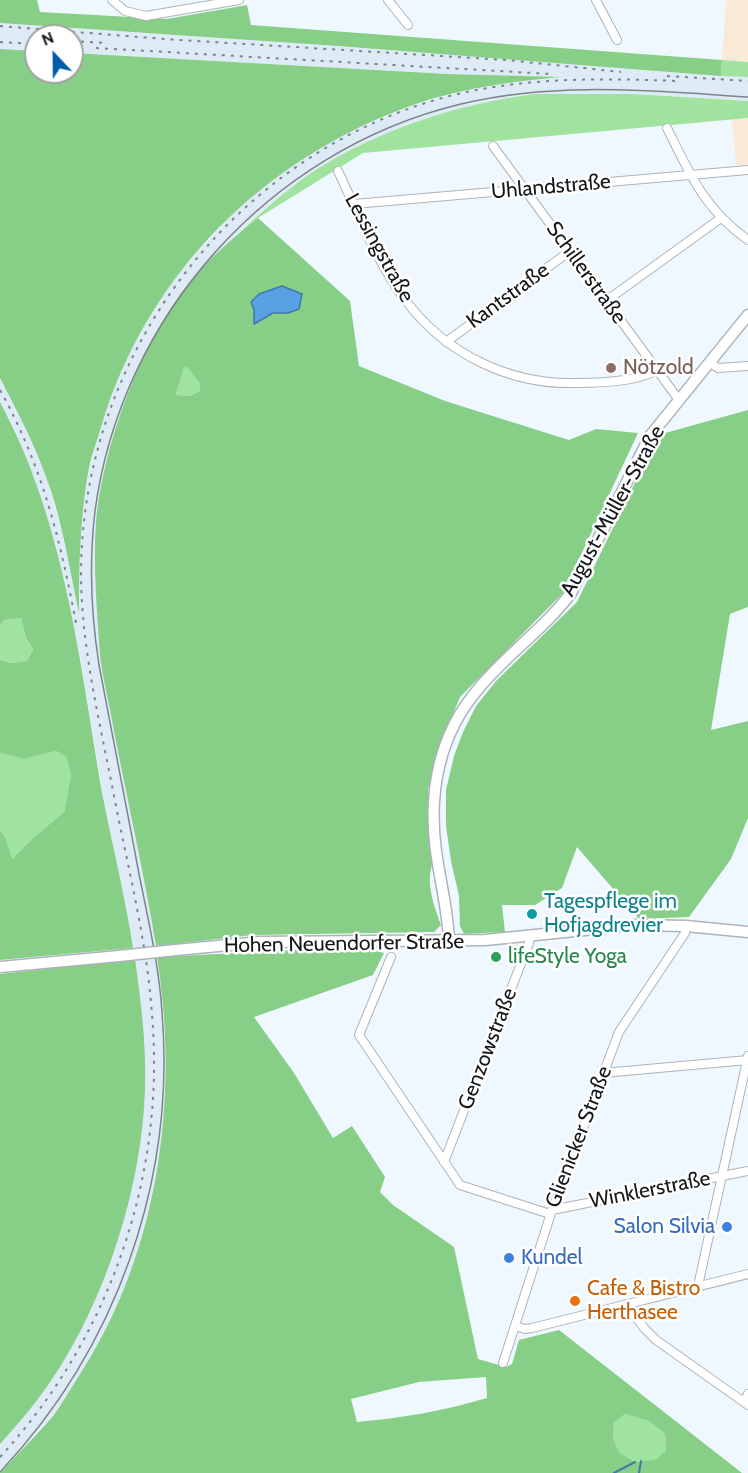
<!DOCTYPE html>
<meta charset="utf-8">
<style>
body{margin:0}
#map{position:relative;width:748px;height:1473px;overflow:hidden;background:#f0f8ff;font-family:Cabin,sans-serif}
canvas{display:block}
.north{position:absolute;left:24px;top:24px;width:60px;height:60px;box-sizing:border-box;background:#fff;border:2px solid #a1a3a3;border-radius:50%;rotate:338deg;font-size:16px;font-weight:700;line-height:24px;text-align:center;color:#15181a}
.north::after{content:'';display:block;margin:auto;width:21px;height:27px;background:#035caa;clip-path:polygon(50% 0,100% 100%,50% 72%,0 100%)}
</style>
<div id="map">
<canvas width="748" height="1473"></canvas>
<div class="north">N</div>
</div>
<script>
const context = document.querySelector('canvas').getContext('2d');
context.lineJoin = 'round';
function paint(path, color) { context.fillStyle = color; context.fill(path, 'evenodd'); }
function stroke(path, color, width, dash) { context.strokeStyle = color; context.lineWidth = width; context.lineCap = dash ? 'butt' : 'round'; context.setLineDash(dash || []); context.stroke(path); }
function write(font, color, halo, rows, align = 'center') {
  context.font = font + ' Cabin,sans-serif'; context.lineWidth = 5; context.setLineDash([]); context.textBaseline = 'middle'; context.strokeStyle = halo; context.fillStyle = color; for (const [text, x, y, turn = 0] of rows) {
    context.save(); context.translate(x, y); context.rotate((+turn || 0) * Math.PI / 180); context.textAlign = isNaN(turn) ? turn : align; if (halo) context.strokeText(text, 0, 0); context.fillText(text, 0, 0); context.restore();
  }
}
const commercial = new Path2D(`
 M 726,0 L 748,0 L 748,62 L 722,60 Z
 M 748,118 L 748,164 L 736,165 L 732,119 Z`);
const built = new Path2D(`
 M 0,23 L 338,46 L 748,77 L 748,101 L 634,94 L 535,94 L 511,97 L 362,144 L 311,173 L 263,210 L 221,249 L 193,278 L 167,315 L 141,364 L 123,408 L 105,472 L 96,524 L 96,588 L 101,657 L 153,929 L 163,996 L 165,1112 L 159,1160 L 149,1211 L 134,1265 L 111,1318 L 90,1360 L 53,1415 L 0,1473 L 0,1444 L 39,1398 L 66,1356 L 91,1310 L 112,1255 L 127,1206 L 138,1156 L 145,1058 L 140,996 L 130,931 L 103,794 L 81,661 L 53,537 L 35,480 L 13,425 L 0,402 L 0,378 L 22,421 L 46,475 L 62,533 L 79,609 L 80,523 L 90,466 L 108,404 L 127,357 L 153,310 L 180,271 L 225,222 L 255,194 L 304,157 L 352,131 L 414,105 L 464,91 L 508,82 L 553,78 L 447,74 L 72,53 L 72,36 L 36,36 L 36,51 L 0,49 Z`);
const green = new Path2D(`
 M 722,60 L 748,62 L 748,77 L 721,76 Z
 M 535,94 L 634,94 L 748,101 L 748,118 L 363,153 L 258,218 L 237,235 C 260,213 285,191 311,173 C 377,130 457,104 535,94 Z
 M 187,365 L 200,384 L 200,391 L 190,396 L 174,395 L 184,368 Z
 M 21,618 L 26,638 L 33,649 L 27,661 L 12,663 L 0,660 L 0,625 L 4,620 Z
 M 56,751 L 66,757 L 71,775 L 64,812 L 34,837 L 11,860 L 5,837 L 0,830 L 0,753 L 24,759 Z
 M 625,1414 L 649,1421 L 665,1434 L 666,1451 L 655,1461 L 635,1462 L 619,1452 L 613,1437 L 614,1421 Z`);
const forest = new Path2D(`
 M 0,0 L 37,0 L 40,12 L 167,19 L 247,5 L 251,25 L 722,60 L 721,76 L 338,46 L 0,23 Z
 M 0,49 L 36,51 L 36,72 L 72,72 L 72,53 L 447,74 L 560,77 C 510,82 461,88 413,105 C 264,158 148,273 102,424 C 98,439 92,453 89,468 C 80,516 79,564 79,613 C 69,567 62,518 45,474 C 33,441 16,409 0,378 Z
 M 258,218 L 350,301 L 359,366 L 445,401 L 569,440 L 596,429 L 638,433 L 563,593 L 460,697 L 439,748 L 428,789 L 432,865 C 426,885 434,905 441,925 L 434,932 L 253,935 L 156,946 C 144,874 128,803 114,731 C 110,706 103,681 100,655 C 97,614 93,564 96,523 C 103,444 142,338 194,277 C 213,255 235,236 258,218 ZM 282,286 L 302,295 L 288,313 L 273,313 L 254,324 L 254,310 L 259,294 ZM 187,366 L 200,384 L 200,391 L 190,396 L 175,395 L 184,368 Z
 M 0,402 C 64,520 80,661 102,792 C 112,844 125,896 133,948 L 0,960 L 0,830 L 5,837 L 12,859 L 34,837 L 64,812 L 71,775 L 66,757 L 56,751 L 24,759 L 0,753 L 0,660 L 12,663 L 27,661 L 33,649 L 26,638 L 21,618 L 4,620 L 0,625 Z
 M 748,410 L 748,607 L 730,614 L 711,730 L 748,721 L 748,818 L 731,859 L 689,917 L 639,919 L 577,847 L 562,888 L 535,905 L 502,905 L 505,932 L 464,934 L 460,926 L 459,896 L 451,861 L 446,826 L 446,790 L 454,756 L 463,732 L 476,706 L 497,680 L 577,602 L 658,435 Z
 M 297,950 L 344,952 L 372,950 L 384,953 L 373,975 L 254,1017 L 294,1073 L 333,1138 L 352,1126 L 385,1177 L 380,1192 L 393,1205 L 454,1247 L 478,1359 L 506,1367 L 512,1364 L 519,1340 L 559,1330 L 742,1473 L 0,1473 C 17,1454 36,1436 53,1416 C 61,1405 68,1393 75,1382 C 158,1258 180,1102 157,957 ZM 486,1377 L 487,1398 C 443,1411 402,1418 357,1422 L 351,1399 L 419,1382 ZM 625,1414 L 649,1421 L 665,1434 L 666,1451 L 655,1460 L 635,1462 L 619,1452 L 613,1437 L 614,1422 Z
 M 135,959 C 142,1008 148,1058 144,1108 C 137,1206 98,1320 38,1399 C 26,1415 13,1429 0,1444 L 0,974 Z`);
const water = new Path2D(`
 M 282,286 L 302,294 L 299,309 L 288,313 L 273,313 L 254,324 L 254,310 L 251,302 L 259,294 Z`);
const stream = new Path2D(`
 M 614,1473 L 635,1462
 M 639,1473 L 641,1461`);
const minor = new Path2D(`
 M 112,0 L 125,11 L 146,16 L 239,0
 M 388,0 L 408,25
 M 596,0 L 617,40
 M 667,128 C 690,174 704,209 748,240
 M 493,146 L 679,400
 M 338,171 C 358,213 378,265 406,301 C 446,354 510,385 576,383 C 600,383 637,382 657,370
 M 354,204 L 748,170
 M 606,301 L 721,218
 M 446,342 L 570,251
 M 709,362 L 718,368 L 748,366
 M 391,957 L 359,1035 L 460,1185 L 550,1214
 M 603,1073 L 748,1060
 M 444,1162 L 529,943 L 530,936
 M 552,1210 L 748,1171
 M 698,1286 L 748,1056
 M 626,1304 L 645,1329 L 656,1340 L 748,1405
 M 515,1326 L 525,1329 L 532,1328 L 748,1274
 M 503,1363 L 552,1210 L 619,1032 L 685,933 L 686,926
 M 744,1402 L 748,1394`);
const major = new Path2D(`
 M 449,941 C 448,911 440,881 436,851 C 428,792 439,734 479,688 C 507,654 545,628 571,593 L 650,436 L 748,315
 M 176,950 L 260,942 L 485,940 L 635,925 L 686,926 L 748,932
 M 0,967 L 119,956`);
const tram = new Path2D(`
 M 0,1472 C 116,1349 176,1181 162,1012 C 159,965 148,919 139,874 C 126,804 112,734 99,665 C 91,614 89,562 95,511 C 121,316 269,150 461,104 C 555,81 652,91 748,97`);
const rail = new Path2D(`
 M 0,26 L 164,39 L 507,60 L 621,72
 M 72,41 L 107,43
 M 0,42 L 36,44
 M 96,48 L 551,74
 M 667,76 L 748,81
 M 0,390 C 43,467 61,543 77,628
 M 0,1457 C 109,1339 166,1176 152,1015 C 147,943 129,872 115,801 C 101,727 82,653 81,577 C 80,357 231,157 442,98 C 519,77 598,78 677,81`);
const majorBridge = new Path2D(`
 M 119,956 L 176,950`);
const markers = [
 [611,368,6,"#8d6e63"],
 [532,914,6,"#0f9aa8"],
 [496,957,6,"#2e9e5b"],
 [727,1227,6,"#3f7fe0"],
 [509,1258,6,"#3f7fe0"],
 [575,1301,6,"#e8710a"]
];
const streetNames = [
 ["Uhlandstraße",551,187,-5],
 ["Lessingstraße",379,248,61],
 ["Schillerstraße",586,273,54],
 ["Kantstraße",508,296,-36],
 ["August-Müller-Straße",613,511,-61],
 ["Hohen Neuendorfer Straße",344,944,-1],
 ["Genzowstraße",488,1049,-69],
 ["Glienicker Straße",579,1137,-69],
 ["Winklerstraße",650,1190,-11]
];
const educationNames = [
 ["Nötzold",623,368]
];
const cultureNames = [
 ["Tagespflege im",544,902],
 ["Hofjagdrevier",544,926]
];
const leisureNames = [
 ["lifeStyle Yoga",508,957]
];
const shopNames = [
 ["Salon Silvia",715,1227],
 ["Kundel",521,1258,"left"]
];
const foodNames = [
 ["Cafe & Bistro",587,1289],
 ["Herthasee",587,1313]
];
paint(commercial, '#f9ead7');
paint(built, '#deebf7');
paint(green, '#a0e39e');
paint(forest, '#87ce86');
paint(water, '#57a1e4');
stroke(water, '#4378a7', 1.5);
stroke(stream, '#4378a7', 2);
stroke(minor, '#acb3ba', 10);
stroke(major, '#acb3ba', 13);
stroke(minor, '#fff', 8);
stroke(major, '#fff', 10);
stroke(tram, '#7e8387', 1.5);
stroke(rail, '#7e8387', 2, [3, 6]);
stroke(majorBridge, '#acb3ba', 13, []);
stroke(majorBridge, '#fff', 10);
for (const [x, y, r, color] of markers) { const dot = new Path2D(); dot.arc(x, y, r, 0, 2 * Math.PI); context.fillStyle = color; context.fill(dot); stroke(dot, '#fff', 2); }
write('21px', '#15181a', '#fff', streetNames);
write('21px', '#785e54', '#fff', educationNames, 'left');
write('21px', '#0d838f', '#fff', cultureNames, 'left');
write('21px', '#27864d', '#fff', leisureNames, 'left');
write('21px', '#366cbe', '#fff', shopNames, 'right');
write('21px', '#c56008', '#fff', foodNames, 'left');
</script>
